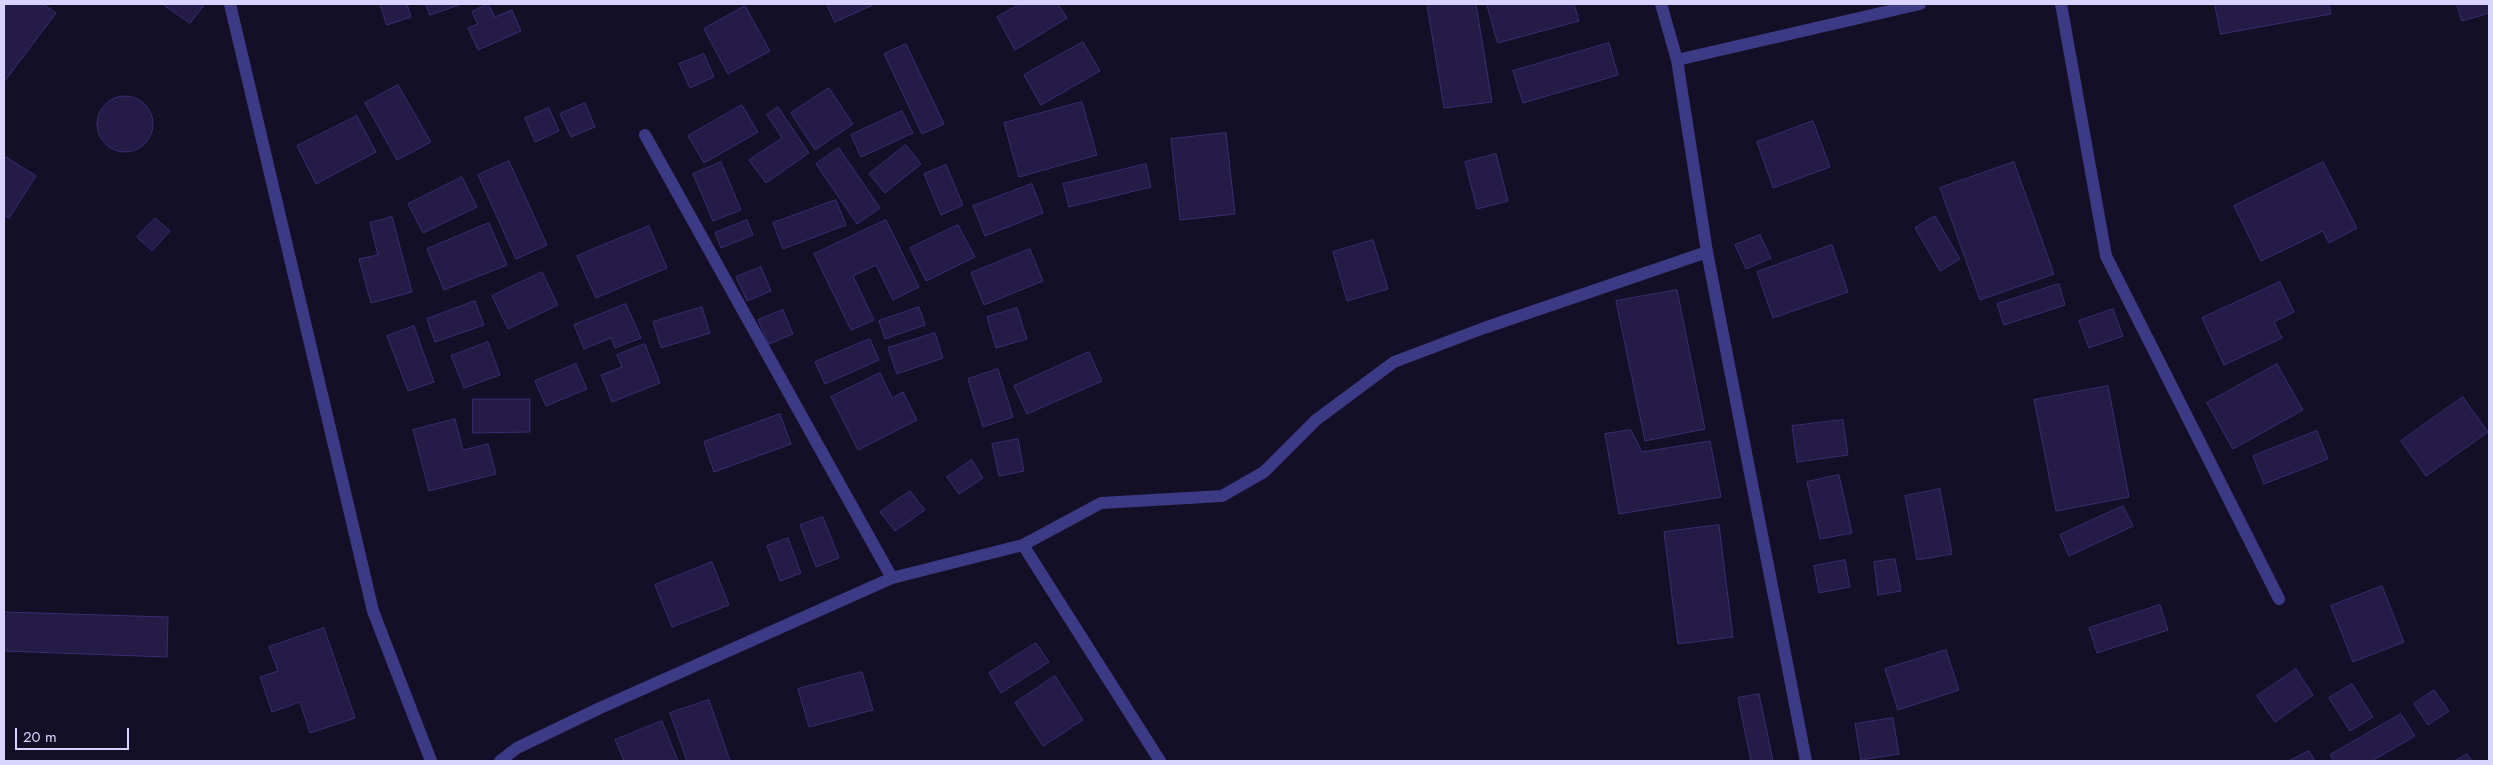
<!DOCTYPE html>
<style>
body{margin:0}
#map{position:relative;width:2493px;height:765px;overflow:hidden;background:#130f26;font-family:Jost,sans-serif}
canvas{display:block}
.frame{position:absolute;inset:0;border:5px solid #d9d4ff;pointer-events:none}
.scale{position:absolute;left:15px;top:728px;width:114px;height:22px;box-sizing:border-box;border:2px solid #d9d4ff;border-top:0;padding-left:6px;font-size:15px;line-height:18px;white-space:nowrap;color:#d9d4ff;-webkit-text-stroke:4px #130f26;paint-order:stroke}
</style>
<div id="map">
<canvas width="2493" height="765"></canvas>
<div class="frame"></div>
<div class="scale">20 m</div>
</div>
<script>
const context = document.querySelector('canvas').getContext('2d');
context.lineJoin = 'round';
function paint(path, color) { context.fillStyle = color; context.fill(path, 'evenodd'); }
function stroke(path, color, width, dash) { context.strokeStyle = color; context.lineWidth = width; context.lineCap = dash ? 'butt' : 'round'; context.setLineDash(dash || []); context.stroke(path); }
const building = new Path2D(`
 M 4,4 L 43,4 L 56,13 L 4,82 Z
 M 163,4 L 205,4 L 190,23 Z
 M 380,4 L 407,4 L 411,17 L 387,25 Z
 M 426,4 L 462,4 L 430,15 Z
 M 488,4 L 495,17 L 512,10 L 521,31 L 478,50 L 468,28 L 478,24 L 472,12 Z
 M 827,4 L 875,4 L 835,22 Z
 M 1020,4 L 1058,4 L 1067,18 L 1015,50 L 997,17 Z
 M 1434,4 L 1476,4 L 1492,102 L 1444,108 L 1427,5 Z
 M 1487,4 L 1574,4 L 1579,21 L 1498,43 Z
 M 2215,4 L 2329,4 L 2331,14 L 2221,34 Z
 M 2457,4 L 2489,4 L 2489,13 L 2462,21 Z
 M 745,6 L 770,51 L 728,74 L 704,29 Z
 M 1083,42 L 1100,71 L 1041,105 L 1024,75 Z
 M 1609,43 L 1618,75 L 1523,103 L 1513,71 Z
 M 906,44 L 944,124 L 922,134 L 884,54 Z
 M 704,54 L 714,77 L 690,88 L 679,64 Z
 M 398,85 L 431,142 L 397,160 L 365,103 Z
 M 829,88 L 853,124 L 815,150 L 791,113 Z
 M97 124a28 28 0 1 1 56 0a28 28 0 1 1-56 0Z
 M 1082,102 L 1097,155 L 1019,177 L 1004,123 Z
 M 585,103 L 595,127 L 571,137 L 560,114 Z
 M 742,105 L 758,132 L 704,163 L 688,136 Z
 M 778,107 L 809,153 L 766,183 L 749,160 L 782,138 L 767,115 Z
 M 549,108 L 559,131 L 535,142 L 525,118 Z
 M 902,111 L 913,133 L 861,157 L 851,135 Z
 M 357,116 L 376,152 L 316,184 L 297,146 Z
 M 1813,121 L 1830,167 L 1773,188 L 1757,142 Z
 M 1226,133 L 1235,214 L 1180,220 L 1171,139 Z
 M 906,145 L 921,164 L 885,193 L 869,174 Z
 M 839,148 L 880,208 L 857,224 L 816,164 Z
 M 1496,154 L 1508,201 L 1477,209 L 1465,162 Z
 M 4,156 L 36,176 L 9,218 L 4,215 Z
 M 509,161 L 547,245 L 516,259 L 478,175 Z
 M 721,162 L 741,210 L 713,221 L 693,174 Z
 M 2014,162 L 2054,274 L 1980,300 L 1940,188 Z
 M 2323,162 L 2357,228 L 2329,243 L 2323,231 L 2261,261 L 2234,206 Z
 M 1146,164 L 1151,187 L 1069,207 L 1063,184 Z
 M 946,165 L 963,205 L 941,215 L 924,174 Z
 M 462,177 L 477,207 L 423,233 L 408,204 Z
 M 1032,184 L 1043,213 L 985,236 L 973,206 Z
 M 836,200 L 846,225 L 783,249 L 773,223 Z
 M 1935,216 L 1960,259 L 1940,271 L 1915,228 Z
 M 392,217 L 412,292 L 371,303 L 359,259 L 378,255 L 370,223 Z
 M 155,218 L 170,231 L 152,251 L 137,237 Z
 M 747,220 L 753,235 L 721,248 L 715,233 Z
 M 886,220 L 919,287 L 893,300 L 876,265 L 853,276 L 874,320 L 851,330 L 814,254 Z
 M 489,223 L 507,265 L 444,290 L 427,249 Z
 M 958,225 L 975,257 L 926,281 L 910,248 Z
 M 649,226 L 667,268 L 596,298 L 577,256 Z
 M 1760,235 L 1771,258 L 1746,269 L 1735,245 Z
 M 1373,240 L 1388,289 L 1347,301 L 1333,252 Z
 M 1832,245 L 1848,292 L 1773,318 L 1757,272 Z
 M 1030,249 L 1043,281 L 984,305 L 971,273 Z
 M 761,267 L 771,291 L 747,301 L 736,277 Z
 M 542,272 L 558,305 L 508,329 L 492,296 Z
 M 2280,282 L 2294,312 L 2274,322 L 2282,338 L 2224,365 L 2202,318 Z
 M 2059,284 L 2065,305 L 2004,325 L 1997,304 Z
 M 1677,290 L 1705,429 L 1645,441 L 1616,301 Z
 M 475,301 L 484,325 L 435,342 L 427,319 Z
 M 626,304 L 641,338 L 615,348 L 611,338 L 584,349 L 574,325 Z
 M 702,307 L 710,333 L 661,348 L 653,322 Z
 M 919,307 L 925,325 L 885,339 L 879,321 Z
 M 1017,308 L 1027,339 L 996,348 L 987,317 Z
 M 2113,309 L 2123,336 L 2089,348 L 2079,321 Z
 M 783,310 L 793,334 L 769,344 L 758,320 Z
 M 414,326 L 434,382 L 408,391 L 387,336 Z
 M 935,333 L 943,358 L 897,374 L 888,348 Z
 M 870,339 L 879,360 L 825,384 L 815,362 Z
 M 488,342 L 500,375 L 464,388 L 451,356 Z
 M 645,344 L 660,383 L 612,402 L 601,375 L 622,367 L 617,355 Z
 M 1089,352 L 1102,381 L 1027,414 L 1014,386 Z
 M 576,364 L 587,389 L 546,406 L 535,381 Z
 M 2277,364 L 2303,410 L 2233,449 L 2207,403 Z
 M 998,369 L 1013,417 L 983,427 L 968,379 Z
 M 880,373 L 892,398 L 903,392 L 917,420 L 858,450 L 831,397 Z
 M 2108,386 L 2129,497 L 2056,511 L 2034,400 Z
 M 2463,397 L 2488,432 L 2426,476 L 2401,441 Z
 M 473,399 L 530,399 L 530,432 L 473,433 Z
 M 780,414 L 791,444 L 714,472 L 704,442 Z
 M 455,419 L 463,450 L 488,444 L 496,474 L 429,491 L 413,430 Z
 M 1843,420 L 1848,455 L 1797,462 L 1792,426 Z
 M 1631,430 L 1642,452 L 1710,441 L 1721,497 L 1619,514 L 1605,434 Z
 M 2317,431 L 2328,459 L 2264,484 L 2253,456 Z
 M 1018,439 L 1024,471 L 999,476 L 992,444 Z
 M 972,460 L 983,478 L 959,494 L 947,477 Z
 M 1839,475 L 1852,533 L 1820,539 L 1807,482 Z
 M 1940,489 L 1952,554 L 1917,560 L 1905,496 Z
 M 910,491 L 925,510 L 895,531 L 880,512 Z
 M 2123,506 L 2133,526 L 2069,556 L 2060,535 Z
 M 823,517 L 839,558 L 816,567 L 800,525 Z
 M 1719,525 L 1733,637 L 1678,644 L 1664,532 Z
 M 788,538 L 801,573 L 780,581 L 767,546 Z
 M 1895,559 L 1901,591 L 1878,595 L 1874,562 Z
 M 1845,560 L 1850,587 L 1819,593 L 1814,566 Z
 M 712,562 L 729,605 L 672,627 L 655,585 Z
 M 2382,586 L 2404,642 L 2353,662 L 2331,606 Z
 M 2160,605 L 2168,630 L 2097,653 L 2089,628 Z
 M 4,612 L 168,617 L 167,657 L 4,651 Z
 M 324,628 L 355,718 L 310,733 L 300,702 L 272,712 L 260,677 L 278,671 L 269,647 Z
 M 1036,643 L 1049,662 L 1001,693 L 989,673 Z
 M 1946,650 L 1959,690 L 1898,710 L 1885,669 Z
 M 2296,669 L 2313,695 L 2275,722 L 2257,696 Z
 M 862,672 L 873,710 L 809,727 L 798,689 Z
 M 1055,676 L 1083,720 L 1043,746 L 1015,703 Z
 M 2352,684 L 2373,717 L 2350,731 L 2329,698 Z
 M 2434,690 L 2449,711 L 2428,725 L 2414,704 Z
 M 1759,694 L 1773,761 L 1751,761 L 1738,698 Z
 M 709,700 L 730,761 L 687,761 L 670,713 Z
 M 2401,714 L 2415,736 L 2372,761 L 2334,761 L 2330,755 Z
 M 1893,718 L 1899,754 L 1861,760 L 1855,724 Z
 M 662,721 L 678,761 L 624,761 L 615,740 Z
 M 2309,751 L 2315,761 L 2289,761 Z
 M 2467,754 L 2472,761 L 2455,761 Z`);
const street = new Path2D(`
 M 230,4 L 373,611 L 431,761
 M 1661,4 L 1677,60 L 1707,252 L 1806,761
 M 2061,4 L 2106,256 L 2279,599
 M 1677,60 L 1920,4
 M 645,135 L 892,578
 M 1023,545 L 1160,761
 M 500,761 L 517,748 L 600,708 L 892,578 L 1023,545 L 1101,503 L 1222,496 L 1264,472 L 1316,420 L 1394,362 L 1484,328 L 1707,252`);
paint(building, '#241b47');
stroke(building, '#3b2d73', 1);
stroke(street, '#3d3a85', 12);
</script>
